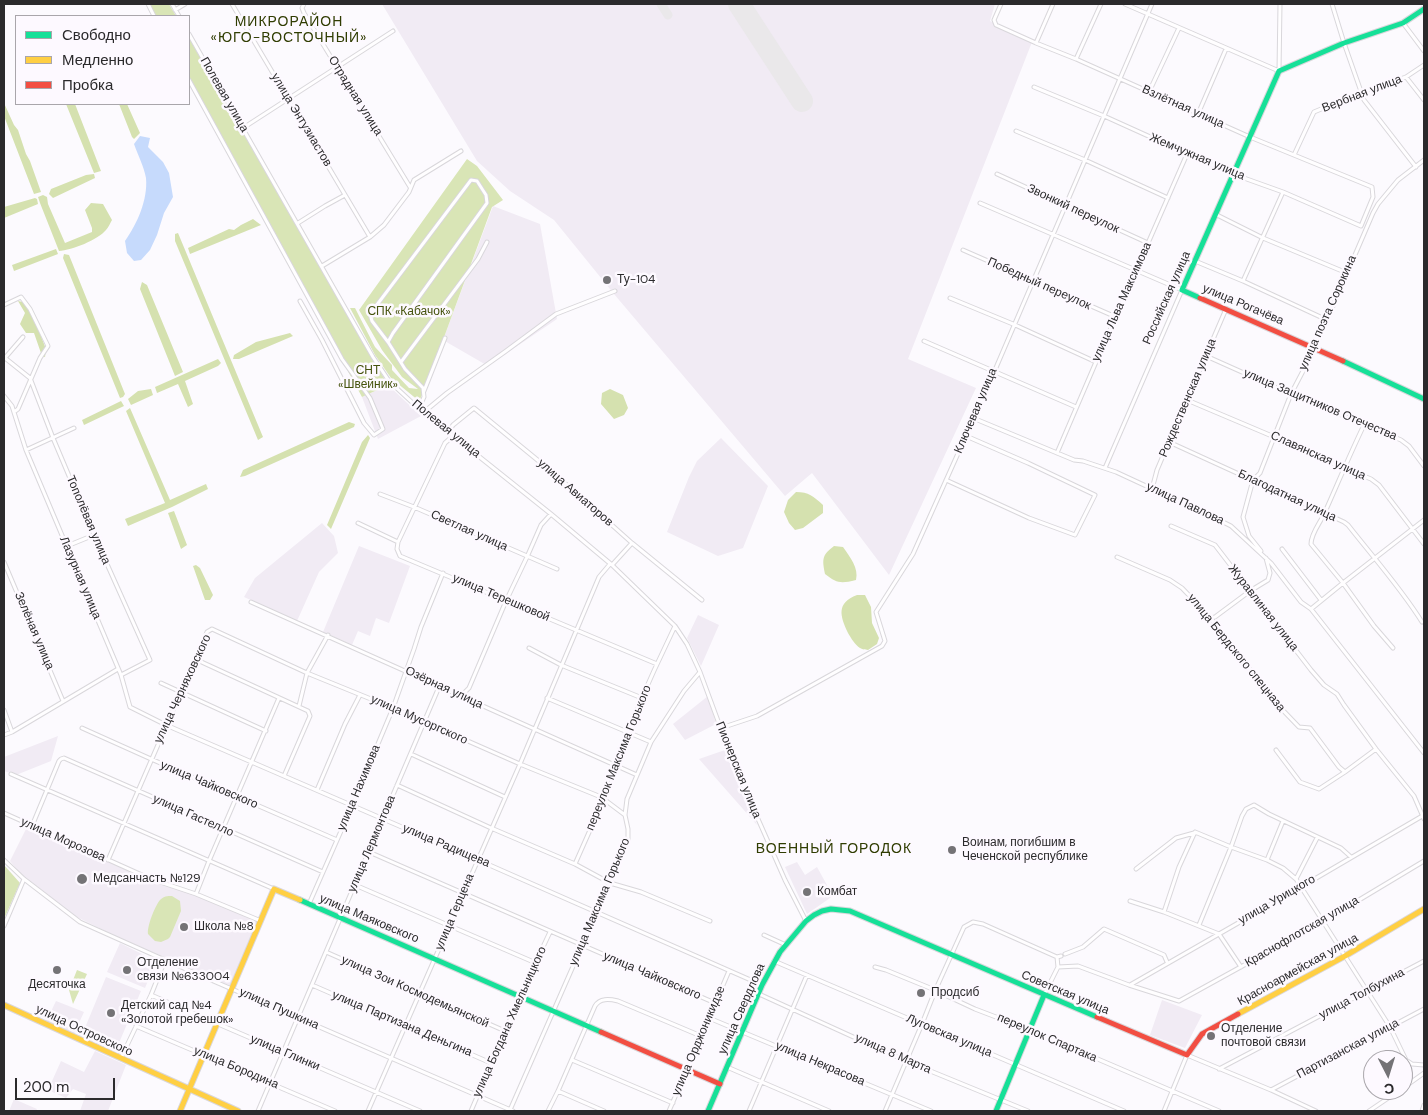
<!DOCTYPE html>
<meta charset="utf-8">
<style>
body{margin:0}
#map{position:relative;width:1428px;height:1115px;overflow:hidden;background:#fcfafe;font-family:"DM Sans",sans-serif}
canvas{display:block}
.frame{position:absolute;inset:0;border:5px solid #2b2a2c;pointer-events:none}
.legend{position:absolute;left:15px;top:15px;width:175px;height:90px;box-sizing:border-box;background:#fdf9ff;border:1px solid #a9a6ab;margin:0;padding:6px 9px;list-style:none;font-size:15px;color:#2b2a2c}
.legend li{display:flex;align-items:center;gap:10px;height:25px}
.legend b{width:25px;border:1px solid #a9a6ab}
.north{position:absolute;left:1363px;top:1050px;width:50px;height:50px;box-sizing:border-box;background:#fdf9ff;border:1px solid #a9a6ab;border-radius:50%;rotate:175deg;font-size:14px;font-weight:700;line-height:20px;text-align:center;color:#2b2a2c}
.north::after{content:'';display:block;margin:auto;width:18px;height:22px;background:#747376;clip-path:polygon(50% 0,100% 100%,50% 72%,0 100%)}
.scale{position:absolute;left:15px;top:1078px;width:100px;height:22px;box-sizing:border-box;border:2px solid #2b2a2c;border-top:0;padding-left:6px;font-size:15px;line-height:18px;white-space:nowrap;color:#2b2a2c;-webkit-text-stroke:4px #fdf9ff;paint-order:stroke}
</style>
<div id="map">
<canvas width="1428" height="1115"></canvas>
<div class="frame"></div>
<ul class="legend">
<li><b style="height:6px;background:#16e098"></b>Свободно</li>
<li><b style="height:6px;background:#ffcf43"></b>Медленно</li>
<li><b style="height:6px;background:#f24e42"></b>Пробка</li>
</ul>
<div class="north">С</div>
<div class="scale">200 m</div>
</div>
<script>
const context = document.querySelector('canvas').getContext('2d');
context.lineJoin = 'round';
function paint(path, color) { context.fillStyle = color; context.fill(path, 'evenodd'); }
function stroke(path, color, width, dash) { context.strokeStyle = color; context.lineWidth = width; context.lineCap = dash ? 'butt' : 'round'; context.setLineDash(dash || []); context.stroke(path); }
function write(font, color, halo, rows, align = 'center') {
  context.font = font + ' "DM Sans",sans-serif'; context.lineWidth = 5; context.setLineDash([]); context.textBaseline = 'middle'; context.strokeStyle = halo; context.fillStyle = color; for (const [text, x, y, turn = 0] of rows) {
    context.save(); context.translate(x, y); context.rotate((+turn || 0) * Math.PI / 180); context.textAlign = isNaN(turn) ? turn : align; if (halo) context.strokeText(text, 0, 0); context.fillText(text, 0, 0); context.restore();
  }
}
const built = new Path2D(`
 M 382,4 L 995,4 L 990,21 L 1032,42 L 908,359 L 976,388 L 889,575 L 812,473 L 785,496 L 614,294 L 554,220 L 510,191 L 477,161 Z
 M 493,206 L 540,224 L 557,319 L 488,366 L 443,340 Z
 M 388,385 L 421,416 L 378,439 L 362,397 Z
 M 721,438 L 768,486 L 743,548 L 718,556 L 667,532 L 689,477 L 697,461 Z
 M 322,523 L 334,536 L 338,553 L 319,572 L 297,621 L 244,597 L 255,578 Z
 M 359,546 L 410,566 L 389,623 L 376,618 L 370,636 L 358,631 L 352,645 L 323,632 Z
 M 698,615 L 719,625 L 701,666 L 687,638 Z
 M 708,696 L 716,724 L 685,740 L 673,724 Z
 M 58,736 L 51,761 L 16,775 L 4,771 L 4,757 Z
 M 725,750 L 757,825 L 699,759 Z
 M 28,825 L 259,922 L 231,986 L 113,935 L 73,915 L 19,872 L 10,861 Z
 M 797,862 L 805,875 L 817,867 L 833,896 L 807,914 L 785,867 Z
 M 120,943 L 156,961 L 145,988 L 107,972 Z
 M 106,977 L 141,991 L 116,1050 L 82,1035 Z
 M 1162,1000 L 1202,1015 L 1185,1048 L 1150,1035 Z
 M 56,1001 L 84,1012 L 74,1034 L 46,1022 Z
 M 95,1051 L 126,1065 L 108,1111 L 80,1111 L 86,1094 L 73,1089 L 66,1098 L 48,1090 L 61,1061 L 84,1072 Z
 M 14,1099 L 37,1109 L 36,1111 L 9,1111 Z`);
const green = new Path2D(`
 M 148,4 L 169,4 L 176,16 L 154,16 Z
 M 189,38 L 388,385 L 362,397 L 189,79 Z
 M 467,159 L 477,166 L 503,200 L 492,207 L 443,340 L 425,393 L 422,391 L 422,395 L 419,401 L 391,378 L 375,355 L 350,308 L 355,308 L 375,347 L 392,365 L 392,370 L 409,388 L 418,389 L 402,377 L 382,350 L 359,310 Z
 M 4,865 L 20,883 L 4,919 Z
 M 172,896 L 180,901 L 181,911 L 170,937 L 168,939 L 161,942 L 155,941 L 148,934 C 147,926 155,906 160,900 C 164,896 167,896 172,896 Z
 M 77,970 L 87,974 L 73,1004 L 69,990 Z`);
const forest = new Path2D(`
 M 4,103 L 14,125 L 18,130 L 26,154 L 30,161 L 41,192 L 34,194 L 4,116 Z
 M 66,104 L 75,104 L 101,171 L 94,173 Z
 M 119,104 L 127,104 L 140,133 L 134,139 L 132,137 Z
 M 94,174 L 95,178 L 53,198 L 49,194 L 51,189 L 86,175 Z
 M 43,195 L 47,197 L 48,204 L 65,243 L 92,232 L 92,228 L 85,210 L 91,203 L 103,204 L 112,220 C 110,223 109,227 106,230 C 98,240 72,250 59,251 L 40,203 L 38,197 Z
 M 35,198 L 37,199 L 38,204 L 4,218 L 4,207 Z
 M 253,219 L 261,225 L 190,254 L 188,248 L 229,229 L 234,230 L 241,225 Z
 M 178,233 L 263,437 L 258,440 L 175,241 L 175,234 Z
 M 56,249 L 58,254 L 14,271 L 12,265 Z
 M 64,254 L 69,255 L 125,394 L 123,397 L 120,398 L 63,258 Z
 M 142,282 L 147,285 L 183,372 L 175,376 L 140,289 Z
 M 18,301 L 28,303 L 46,349 L 45,357 L 42,356 L 34,333 L 26,333 L 20,324 L 25,313 Z
 M 290,333 L 293,336 L 239,359 L 233,359 L 234,355 L 256,342 Z
 M 218,359 L 221,363 L 218,366 L 185,381 L 193,404 L 188,407 L 178,384 L 157,393 L 155,387 Z
 M 151,389 L 153,395 L 131,405 L 128,399 L 138,391 Z
 M 610,389 L 623,395 L 628,408 L 624,415 L 614,419 L 601,404 L 602,393 Z
 M 121,401 L 124,406 L 84,425 L 82,420 Z
 M 130,408 L 170,500 L 206,484 L 208,489 L 172,507 L 128,526 L 125,519 L 165,503 L 126,411 Z
 M 349,422 L 355,424 L 354,427 L 245,476 L 240,477 L 243,470 Z
 M 368,435 L 370,438 L 331,529 L 327,525 L 362,442 Z
 M 796,492 C 809,492 813,496 823,505 L 823,513 L 803,528 L 795,530 L 789,523 L 784,512 L 788,500 Z
 M 174,511 L 187,545 L 181,549 L 168,513 Z
 M 834,546 L 843,547 C 850,557 859,568 856,580 C 840,584 837,583 825,574 C 822,559 822,555 834,546 Z
 M 196,565 L 200,568 L 213,595 L 210,600 L 205,600 L 193,566 Z
 M 857,595 L 865,595 L 871,607 L 872,623 L 879,638 L 877,644 L 868,650 C 865,649 863,650 860,648 C 855,645 851,638 848,633 C 840,616 836,603 857,595 Z`);
const water = new Path2D(`
 M 140,136 L 150,138 L 148,147 L 163,162 L 169,173 L 173,197 L 164,213 L 157,235 L 150,250 L 141,260 L 134,261 L 127,253 L 125,241 C 137,224 148,200 146,178 C 144,167 138,155 134,144 Z`);
const taxiway = new Path2D(`
 M 661,4 L 668,15`);
const runway = new Path2D(`
 M 739,4 L 802,101`);
const street = new Path2D(`
 M 148,4 L 154,16
 M 172,4 L 179,16
 M 232,4 L 370,237
 M 304,4 L 302,8 L 304,13 L 410,187
 M 1001,4 L 994,20 L 996,25 L 1036,43 L 1076,59 L 1250,137 L 1372,187 L 1373,197 L 1361,226 L 1283,192 L 1230,173 L 1104,116 L 1034,87
 M 1125,4 L 1279,71 L 1280,4
 M 1332,4 L 1344,43 L 1364,100 L 1416,167
 M 175,10 L 185,4
 M 1403,23 L 1424,51
 M 189,34 L 373,357 L 389,381 L 417,407 L 551,514 L 612,565 L 675,626 L 687,644 L 700,672 L 735,767 L 785,880 L 806,921
 M 1036,43 L 1053,4
 M 1076,59 L 1101,4
 M 1406,77 L 1424,100
 M 189,80 L 342,359 L 370,398 L 383,429 L 374,435 L 364,423 L 322,340 L 300,301
 M 1149,92 L 1179,28
 M 1198,114 L 1226,49
 M 243,128 L 393,31
 M 1016,131 L 1085,160 L 1168,198
 M 1294,155 L 1314,112 L 1362,92 L 1406,77 L 1424,65
 M 997,174 L 1148,243
 M 980,203 L 1182,290 L 1105,468
 M 1215,214 L 1263,238 L 1347,273
 M 298,223 L 325,206 L 345,195
 M 963,250 L 1116,317
 M 1195,261 L 1243,281 L 1327,320
 M 322,266 L 370,237 L 384,225 L 409,192 L 414,180 L 461,151
 M 1243,281 L 1283,192
 M 950,298 L 1013,324 L 1096,362
 M 4,305 L 21,297 L 30,309 L 48,346 L 40,358 L 18,409 L 14,412
 M 924,341 L 1076,407
 M 388,342 L 393,333 L 487,203 L 486,195 L 477,181 L 471,180 L 370,314 L 372,321 L 388,342 L 405,369 L 423,388 L 424,397 L 419,408
 M 1206,356 L 1291,394 L 1401,440 L 1409,446 L 1424,466
 M 5,358 L 30,378 L 53,438 L 94,535 L 150,660 L 121,675
 M 4,359 L 23,337
 M 401,362 L 478,259 L 487,242
 M 424,391 L 445,338
 M 4,396 L 12,406 L 26,450 L 121,675 L 130,707 L 166,725 L 478,860 L 762,985
 M 1187,400 L 1272,436 L 1273,439 L 1371,479 L 1379,485 L 1424,544
 M 424,412 L 447,393 L 506,351 L 556,314 L 615,291
 M 973,418 L 1074,460 L 1083,461 L 1116,472 L 1213,517 L 1231,526 L 1271,563 L 1301,602 L 1311,609 L 1424,753
 M 1364,425 C 1350,454 1338,483 1325,512 C 1321,522 1311,533 1311,544 L 1343,583 L 1374,626 L 1393,648
 M 449,431 L 453,425 L 474,408 L 557,476 L 632,543 L 702,600
 M 1169,442 L 1344,522 L 1348,525 C 1373,557 1401,588 1422,622
 M 26,450 L 74,428
 M 1057,453 L 1096,362 L 1187,154
 M 946,480 L 1029,518 L 1075,535 L 1095,495 L 1028,463 L 966,436
 M 1152,489 L 1157,470 L 1168,444 L 1226,309
 M 380,494 L 414,507 L 557,569
 M 358,523 L 398,542 L 397,549 L 400,556 L 657,664
 M 1171,526 L 1215,545 L 1311,670 L 1324,685 L 1337,694 L 1344,705 L 1376,749 L 1414,796 L 1424,819
 M 398,542 L 445,443 L 453,436
 M 67,546 L 94,535
 M 1282,549 L 1321,600
 M 1261,551 L 1249,536 L 1243,517 L 1253,480 L 1260,473 L 1291,394 L 1315,348 L 1373,213 L 1378,204 L 1398,180 L 1424,160
 M 1117,557 L 1170,580 L 1182,588 L 1209,616 L 1274,701 L 1299,727 L 1310,728 L 1339,767 L 1345,772
 M 4,562 L 63,701
 M 612,565 L 632,543
 M 251,602 L 637,775
 M 1311,609 L 1343,583 L 1424,520
 M 1210,618 L 1215,617 L 1250,591 L 1268,580 L 1270,573 L 1266,558
 M 529,648 L 561,665 L 642,698
 M 195,659 L 308,711 L 310,716 L 284,776
 M 161,683 L 266,731
 M 460,697 L 469,688 L 506,601 L 527,557 L 541,525 L 551,514
 M 547,698 L 651,742
 M 299,706 L 307,673 L 328,635
 M 4,710 L 12,732
 M 82,728 L 151,759 L 337,840
 M 721,728 L 757,716 L 882,646 L 885,641 L 876,612 L 913,554 L 986,391 L 1152,4
 M 4,735 L 12,732 L 118,669
 M 1276,750 L 1300,782 L 1319,789 L 1345,772 L 1376,749
 M 411,754 L 505,797
 M 11,774 L 274,889
 M 397,785 L 491,828 L 575,864 L 610,883 L 641,892 L 710,921
 M 317,790 L 345,724 L 360,695
 M 4,813 L 151,879 L 196,894 L 261,921
 M 32,826 L 59,761 L 61,759 L 64,758 L 323,872
 M 1195,832 L 1231,847 L 1267,860 L 1283,868 L 1296,879 L 1390,1027 L 1406,1060 L 1412,1064 L 1424,1065
 M 369,852 L 715,1003
 M 4,860 L 24,879 L 80,922 L 165,960 L 513,1111
 M 108,860 L 207,632 L 212,629 L 307,673 L 393,708 L 520,764 L 601,797 L 625,815
 M 1267,860 L 1283,821
 M 575,864 L 602,803 L 601,797 C 623,739 648,682 675,626
 M 1136,869 L 1176,838 L 1194,833
 M 1296,879 L 1317,838
 M 355,885 L 536,963
 M 196,894 L 209,861 L 279,698
 M 1130,901 L 1164,912 L 1219,934 L 1241,967
 M 309,904 L 352,806 L 393,708 L 414,649 L 421,627 L 443,573
 M 1164,912 L 1179,867 L 1195,832
 M 1199,925 L 1231,847 L 1242,816 L 1246,809 L 1254,805 L 1269,814 L 1341,848 L 1351,857
 M 4,926 L 24,879
 M 764,935 L 786,945
 M 326,952 L 505,1031
 M 1065,954 L 1083,947 L 1104,929 L 1164,955 L 1167,962
 M 774,961 L 1124,1111
 M 875,967 L 886,970 L 930,988 L 975,1009 L 1030,1030 L 1219,1111
 M 1058,967 L 1078,966 L 1129,985 L 1179,1001 L 1324,921 L 1424,861
 M 312,985 L 491,1063
 M 1130,985 L 1301,887 L 1424,815
 M 759,994 L 906,1061 L 1028,1111
 M 151,995 L 420,1111
 M 1044,995 L 1058,967 L 1057,957 L 1061,956
 M 709,1018 L 931,1111
 M 136,1026 L 335,1111
 M 121,1058 L 151,995 L 165,960
 M 572,1060 L 673,1103
 M 727,1067 L 829,1111
 M 1219,1069 L 1424,961
 M 1403,1088 L 1424,1073
 M 1271,1090 L 1424,1009
 M 558,1091 L 604,1111
 M 510,1110 L 628,841 L 628,829 L 625,815 L 627,799 L 651,742 L 684,691 L 700,672
 M 258,1111 L 439,687
 M 368,1111 L 520,764 L 599,577 L 610,564
 M 471,1111 L 520,996 L 550,932
 M 548,1111 L 558,1091 L 595,1006 C 600,998 609,999 618,1001 L 701,1036
 M 669,1111 L 729,971
 M 749,1111 L 807,975
 M 885,1111 L 922,1024 L 935,991 L 964,927 L 973,922 L 983,924 L 1057,957
 M 1164,1111 L 1187,1055 L 1271,1090 L 1316,1111
 M 1369,1111 L 1400,1090
 M 1422,1111 L 1424,1105`);
const fast = new Path2D(`
 M 1200,298 L 1182,290 L 1279,71 L 1344,43 L 1403,23 L 1424,9
 M 1343,361 L 1424,399
 M 300,900 L 601,1032
 M 708,1111 L 762,985 L 780,952 L 806,921 L 814,915 L 822,911 L 831,909 L 850,911 L 1097,1017
 M 996,1111 L 1044,995`);
const slow = new Path2D(`
 M 4,1005 L 238,1111
 M 1238,1014 L 1345,956 L 1424,909
 M 180,1111 L 274,889 L 300,900`);
const jam = new Path2D(`
 M 1200,298 L 1343,361
 M 1097,1017 L 1187,1055 L 1202,1034 L 1238,1014
 M 601,1032 L 720,1084`);
const markers = [
 [607,280,5,"#747376"],
 [952,850,5,"#747376"],
 [82,879,6,"#747376"],
 [807,892,5,"#747376"],
 [184,927,5,"#747376"],
 [57,970,5,"#747376"],
 [127,970,5,"#747376"],
 [921,993,5,"#747376"],
 [111,1013,5,"#747376"],
 [1211,1036,5,"#747376"]
];
const streetNames = [
 ["Вербная улица",1362,94,-21],
 ["Полевая улица",224,95,60],
 ["Отрадная улица",355,96,58],
 ["Взлётная улица",1183,107,24],
 ["улица Энтузиастов",301,120,59],
 ["Жемчужная улица",1197,157,23],
 ["Звонкий переулок",1073,209,25],
 ["Победный переулок",1039,284,24],
 ["Российская улица",1167,298,-66],
 ["улица Льва Максимова",1122,302,-66],
 ["улица Рогачёва",1243,305,23],
 ["улица поэта Сорокина",1328,313,-66],
 ["Рождественская улица",1188,398,-67],
 ["улица Защитников Отечества",1320,405,23],
 ["Ключевая улица",976,411,-67],
 ["Полевая улица",446,429,39],
 ["Славянская улица",1318,456,24],
 ["улица Авиаторов",575,493,41],
 ["Благодатная улица",1287,496,25],
 ["улица Павлова",1185,504,25],
 ["Тополёвая улица",88,520,67],
 ["Светлая улица",469,531,24],
 ["Лазурная улица",80,578,67],
 ["улица Терешковой",501,598,23],
 ["Журавлиная улица",1263,608,52],
 ["Зелёная улица",34,631,67],
 ["улица Бердского спецназа",1236,653,51],
 ["Озёрная улица",444,688,25],
 ["улица Черняховского",183,689,-65],
 ["улица Мусоргского",419,720,24],
 ["переулок Максима Горького",619,758,-68],
 ["Пионерская улица",738,770,68],
 ["улица Чайковского",209,785,23],
 ["улица Нахимова",359,788,-67],
 ["улица Гастелло",193,816,24],
 ["улица Морозова",63,840,24],
 ["улица Лермонтова",372,844,-67],
 ["улица Радищева",446,846,23],
 ["улица Урицкого",1277,900,-30],
 ["улица Максима Горького",600,902,-67],
 ["улица Герцена",455,912,-67],
 ["улица Маяковского",369,919,23],
 ["Краснофлотская улица",1302,932,-30],
 ["Красноармейская улица",1298,970,-29],
 ["улица Чайковского",652,976,23],
 ["улица Зои Космодемьянской",415,992,24],
 ["Советская улица",1065,993,23],
 ["улица Толбухина",1362,994,-28],
 ["улица Пушкина",279,1009,24],
 ["улица Свердлова",742,1009,-66],
 ["улица Богдана Хмельницкого",510,1022,-66],
 ["улица Партизана Деньгина",402,1024,23],
 ["улица Островского",84,1031,25],
 ["Луговская улица",949,1036,23],
 ["переулок Спартака",1047,1038,23],
 ["улица Орджоникидзе",699,1041,-67],
 ["Партизанская улица",1348,1049,-28],
 ["улица Глинки",285,1053,23],
 ["улица 8 Марта",893,1054,24],
 ["улица Некрасова",820,1064,23],
 ["улица Бородина",236,1068,23]
];
const poiNames = [
 ["Ту-104",617,280],
 ["Воинам, погибшим в",962,843],
 ["Чеченской республике",962,857],
 ["Медсанчасть №129",93,879],
 ["Комбат",817,892],
 ["Школа №8",194,927],
 ["Отделение",137,963],
 ["связи №633004",137,977],
 ["Десяточка",57,985,"center"],
 ["Продсиб",931,993],
 ["Детский сад №4",121,1006],
 ["«Золотой гребешок»",121,1020],
 ["Отделение",1221,1029],
 ["почтовой связи",1221,1043]
];
const parkNames = [
 ["СПК «Кабачок»",409,312],
 ["СНТ",368,371],
 ["«Швейник»",368,385]
];
const neighbourhoodNames = [
 ["МИКРОРАЙОН",289,22],
 ["«ЮГО-ВОСТОЧНЫЙ»",289,38],
 ["ВОЕННЫЙ ГОРОДОК",834,849]
];
paint(built, '#f1ebf4');
paint(green, '#d9e5b6');
paint(forest, '#d5e1af');
paint(water, '#c6dafc');
stroke(taxiway, '#eae8ea', 9);
stroke(runway, '#eae8ea', 22);
stroke(street, '#d9d7db', 5);
stroke(fast, '#d9d7db', 7);
stroke(slow, '#d9d7db', 7);
stroke(jam, '#d9d7db', 7);
stroke(street, '#fffeff', 3);
stroke(fast, '#16e098', 5);
stroke(slow, '#ffcf43', 5);
stroke(jam, '#f24e42', 5);
for (const [x, y, r, color] of markers) { const dot = new Path2D(); dot.arc(x, y, r, 0, 2 * Math.PI); context.fillStyle = color; context.fill(dot); stroke(dot, '#fdf9ff', 2); }
write('12px', '#2b2a2c', '#fdf9ff', streetNames);
write('12px', '#2b2a2c', '#fdf9ff', poiNames, 'left');
write('12px', '#46530e', '#fdf9ff', parkNames);
context.letterSpacing = '1px';
write('14px', '#303d02', '#fdf9ff', neighbourhoodNames);
context.letterSpacing = '0px';
</script>
